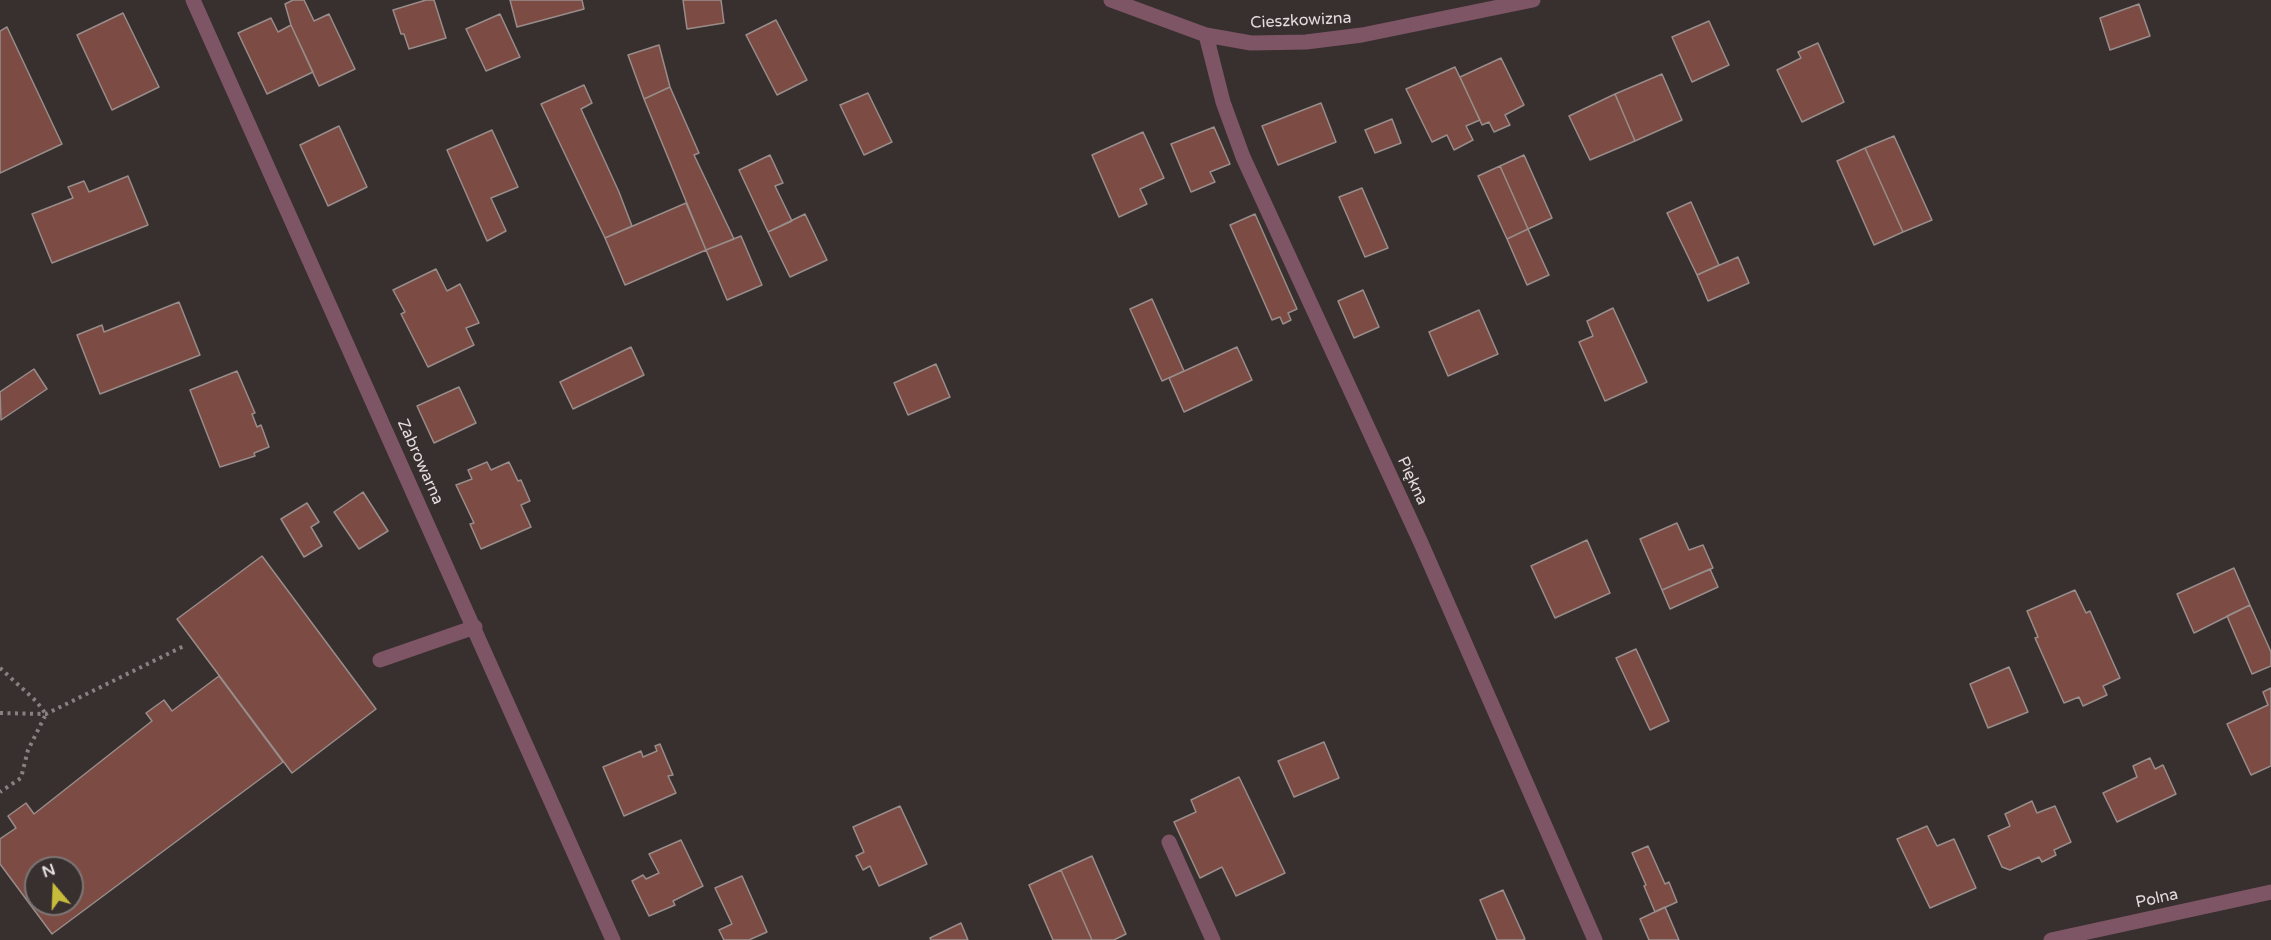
<!DOCTYPE html>
<meta charset="utf-8">
<style>
body{margin:0}
#map{position:relative;width:2271px;height:940px;overflow:hidden;background:#382f2f;font-family:"Varela Round",sans-serif}
canvas{display:block}
.north{position:absolute;left:24px;top:856px;width:60px;height:60px;box-sizing:border-box;background:#382f2f;border:2px solid #7c7575;border-radius:50%;rotate:341deg;font-size:16px;font-weight:700;line-height:24px;text-align:center;color:#e3dddd}
.north::after{content:'';display:block;margin:auto;width:21px;height:27px;background:#c7bb3c;clip-path:polygon(50% 0,100% 100%,50% 72%,0 100%)}
</style>
<div id="map">
<canvas width="2271" height="940"></canvas>
<div class="north">N</div>
</div>
<script>
const context = document.querySelector('canvas').getContext('2d');
context.lineJoin = 'round';
function paint(path, color) { context.fillStyle = color; context.fill(path, 'evenodd'); }
function stroke(path, color, width, dash) { context.strokeStyle = color; context.lineWidth = width; context.lineCap = dash ? 'butt' : 'round'; context.setLineDash(dash || []); context.stroke(path); }
function write(font, color, halo, rows, align = 'center') {
  context.font = font + ' "Varela Round",sans-serif'; context.lineWidth = 4.5; context.setLineDash([]); context.textBaseline = 'middle'; context.strokeStyle = halo; context.fillStyle = color; for (const [text, x, y, turn = 0] of rows) {
    context.save(); context.translate(x, y); context.rotate((+turn || 0) * Math.PI / 180); context.textAlign = isNaN(turn) ? turn : align; if (halo) context.strokeText(text, 0, 0); context.fillText(text, 0, 0); context.restore();
  }
}
const building = new Path2D(`
 M 293,0 L 304,0 L 314,21 L 329,14 L 355,69 L 319,86 L 291,25 L 285,4 Z
 M 426,0 L 434,0 L 446,38 L 409,49 L 404,34 L 401,34 L 393,10 Z
 M 510,0 L 582,0 L 584,9 L 517,27 Z
 M 683,0 L 721,0 L 724,23 L 687,29 Z
 M 2139,4 L 2150,36 L 2110,50 L 2100,18 Z
 M 123,13 L 159,87 L 112,110 L 77,35 Z
 M 500,14 L 520,57 L 486,71 L 466,29 Z
 M 271,18 L 278,32 L 291,25 L 313,72 L 267,94 L 238,33 Z
 M 776,20 L 807,80 L 777,95 L 746,35 Z
 M 1709,21 L 1729,65 L 1692,82 L 1672,37 Z
 M 7,27 L 62,144 L 0,173 L 0,31 Z
 M 1818,43 L 1844,102 L 1802,122 L 1777,70 L 1801,58 L 1798,52 Z
 M 659,45 L 670,87 L 644,99 L 628,55 Z
 M 1501,58 L 1524,105 L 1505,115 L 1510,125 L 1494,132 L 1489,122 L 1482,125 L 1460,77 Z
 M 1455,67 L 1480,120 L 1466,126 L 1473,140 L 1454,150 L 1447,135 L 1432,142 L 1406,89 Z
 M 1662,74 L 1682,120 L 1635,141 L 1615,94 Z
 M 584,85 L 592,103 L 581,109 L 619,192 L 632,226 L 605,238 L 541,104 Z
 M 670,87 L 699,153 L 694,155 L 734,239 L 706,250 L 644,99 Z
 M 868,93 L 892,142 L 864,155 L 840,105 Z
 M 1615,94 L 1635,141 L 1590,160 L 1569,116 Z
 M 1321,103 L 1336,142 L 1278,165 L 1262,126 Z
 M 1392,119 L 1401,143 L 1375,153 L 1365,130 Z
 M 339,126 L 367,187 L 328,206 L 300,145 Z
 M 1214,127 L 1230,164 L 1210,172 L 1215,182 L 1191,192 L 1171,144 Z
 M 492,130 L 518,187 L 491,198 L 506,231 L 487,241 L 447,150 Z
 M 1143,132 L 1164,178 L 1140,189 L 1147,204 L 1119,217 L 1092,155 Z
 M 1894,136 L 1932,220 L 1903,232 L 1865,148 Z
 M 1865,148 L 1903,232 L 1874,245 L 1837,161 Z
 M 770,155 L 783,183 L 775,186 L 792,221 L 768,232 L 739,170 Z
 M 1524,155 L 1552,218 L 1528,229 L 1500,166 Z
 M 1500,166 L 1528,229 L 1507,239 L 1478,176 Z
 M 128,176 L 148,225 L 52,263 L 32,214 L 73,198 L 68,187 L 84,181 L 89,192 Z
 M 1362,188 L 1388,248 L 1365,257 L 1339,197 Z
 M 1691,202 L 1719,265 L 1697,275 L 1667,213 Z
 M 686,203 L 706,250 L 625,285 L 605,238 Z
 M 805,214 L 827,260 L 790,277 L 768,232 Z
 M 1255,214 L 1297,309 L 1288,313 L 1291,320 L 1283,324 L 1280,317 L 1272,320 L 1230,225 Z
 M 1528,229 L 1549,275 L 1527,285 L 1507,239 Z
 M 741,236 L 762,285 L 727,300 L 706,250 Z
 M 1738,257 L 1749,283 L 1708,301 L 1697,275 Z
 M 436,269 L 447,291 L 460,284 L 479,323 L 466,328 L 474,345 L 428,367 L 401,314 L 405,312 L 393,290 Z
 M 1363,290 L 1379,327 L 1354,338 L 1338,301 Z
 M 1152,299 L 1184,371 L 1162,381 L 1130,309 Z
 M 179,302 L 200,355 L 100,394 L 77,335 L 102,325 L 104,332 Z
 M 1613,308 L 1647,382 L 1605,401 L 1579,342 L 1593,336 L 1587,321 Z
 M 1479,310 L 1498,354 L 1448,376 L 1429,332 Z
 M 631,347 L 644,375 L 573,409 L 560,382 Z
 M 1237,347 L 1252,380 L 1184,412 L 1169,378 Z
 M 936,364 L 950,397 L 908,415 L 894,383 Z
 M 34,369 L 47,389 L 1,420 L 0,392 Z
 M 237,371 L 255,413 L 252,414 L 257,427 L 261,425 L 269,447 L 254,453 L 255,456 L 220,467 L 190,390 Z
 M 459,387 L 476,423 L 434,443 L 417,406 Z
 M 487,462 L 491,470 L 509,462 L 518,481 L 521,480 L 530,501 L 521,505 L 531,527 L 481,549 L 470,524 L 474,523 L 456,485 L 472,479 L 468,470 Z
 M 363,492 L 388,531 L 359,549 L 334,512 Z
 M 307,503 L 319,522 L 311,527 L 322,546 L 304,557 L 281,519 Z
 M 1677,523 L 1689,550 L 1703,545 L 1713,568 L 1662,590 L 1640,539 Z
 M 1587,540 L 1610,593 L 1555,618 L 1531,566 Z
 M 262,556 L 376,709 L 292,773 L 177,619 Z
 M 2234,568 L 2250,605 L 2194,633 L 2177,594 Z
 M 1710,569 L 1718,587 L 1670,609 L 1662,590 Z
 M 2075,590 L 2086,613 L 2090,611 L 2120,678 L 2103,686 L 2107,695 L 2083,706 L 2079,697 L 2064,703 L 2035,638 L 2038,637 L 2027,611 Z
 M 2250,605 L 2271,652 L 2271,666 L 2252,674 L 2227,616 Z
 M 1636,649 L 1669,721 L 1650,730 L 1616,658 Z
 M 2009,667 L 2028,712 L 1988,728 L 1970,684 Z
 M 219,676 L 283,762 L 52,934 L 0,864 L 0,839 L 16,828 L 8,816 L 26,803 L 34,814 L 152,721 L 146,713 L 164,700 L 172,711 ZM 36,868 L 72,868 L 72,904 L 36,904 Z
 M 2271,688 L 2271,766 L 2251,775 L 2227,724 L 2268,705 L 2263,692 Z
 M 1324,742 L 1339,778 L 1294,797 L 1278,761 Z
 M 660,744 L 673,775 L 668,776 L 676,793 L 624,816 L 603,767 L 641,751 L 643,757 L 657,751 L 655,746 Z
 M 2150,758 L 2155,769 L 2163,765 L 2176,794 L 2117,822 L 2103,793 L 2137,777 L 2133,766 Z
 M 1239,777 L 1285,873 L 1236,896 L 1222,867 L 1200,878 L 1174,822 L 1196,812 L 1191,800 Z
 M 2032,801 L 2037,813 L 2055,806 L 2071,842 L 2054,850 L 2056,855 L 2042,862 L 2039,857 L 2010,870 L 2002,867 L 1988,836 L 2010,826 L 2005,814 Z
 M 900,806 L 927,864 L 879,886 L 870,866 L 863,870 L 856,856 L 864,852 L 853,827 Z
 M 1927,826 L 1937,846 L 1954,839 L 1976,888 L 1930,908 L 1897,839 Z
 M 681,840 L 703,886 L 673,901 L 675,905 L 649,916 L 632,881 L 643,875 L 646,879 L 659,873 L 649,854 Z
 M 1648,846 L 1665,884 L 1669,882 L 1677,902 L 1655,912 L 1644,886 L 1646,885 L 1632,853 Z
 M 1092,856 L 1126,934 L 1114,940 L 1092,940 L 1061,870 Z
 M 1061,870 L 1092,940 L 1053,940 L 1029,885 Z
 M 742,876 L 767,932 L 749,940 L 724,940 L 719,930 L 732,924 L 715,888 Z
 M 1503,890 L 1525,939 L 1522,940 L 1497,940 L 1480,900 Z
 M 1665,907 L 1679,940 L 1649,940 L 1640,919 Z
 M 961,923 L 968,940 L 931,940 L 930,938 Z`);
const path = new Path2D(`
 M 0,668 L 36,701 L 46,714 L 28,750 L 21,778 L 0,792
 M 0,713 L 46,714 L 184,646`);
const minor = new Path2D(`
 M 193,0 L 613,940
 M 1111,0 L 1206,35 L 1251,43 L 1306,42 L 1362,35 L 1533,0
 M 1206,35 L 1223,102 L 1243,157 L 1421,543 L 1595,940
 M 380,660 L 475,627
 M 1169,842 L 1213,940
 M 2051,940 L 2271,892`);
const streetNames = [
 ["Cieszkowizna",1301,21,-3],
 ["Zabrowarna",420,462,66],
 ["Piękna",1412,481,65],
 ["Polna",2157,899,-12]
];
paint(building, '#7c4c44');
stroke(building, '#988d8a', 1.5);
stroke(path, '#888181', 4, [3, 4.5]);
stroke(minor, '#7d5565', 15);
write('16px', '#e3dddd', '#382f2f', streetNames);
</script>
